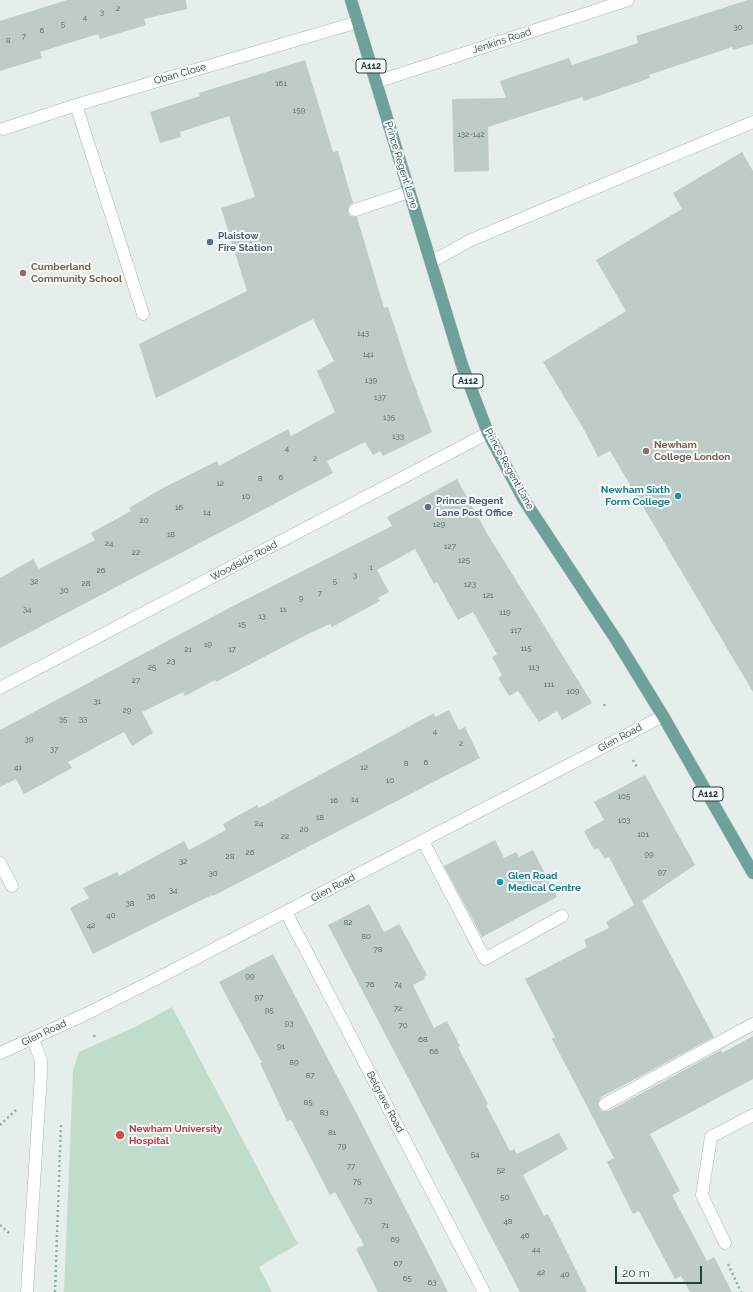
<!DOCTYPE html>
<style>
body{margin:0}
#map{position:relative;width:753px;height:1292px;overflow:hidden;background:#e6eeeb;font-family:Raleway,sans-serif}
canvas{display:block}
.scale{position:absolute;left:615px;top:1266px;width:87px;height:18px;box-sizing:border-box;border:2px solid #253f3b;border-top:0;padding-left:5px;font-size:12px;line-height:14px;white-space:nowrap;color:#253f3b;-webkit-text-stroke:3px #f6faf9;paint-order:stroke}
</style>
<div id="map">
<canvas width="753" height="1292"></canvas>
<div class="scale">20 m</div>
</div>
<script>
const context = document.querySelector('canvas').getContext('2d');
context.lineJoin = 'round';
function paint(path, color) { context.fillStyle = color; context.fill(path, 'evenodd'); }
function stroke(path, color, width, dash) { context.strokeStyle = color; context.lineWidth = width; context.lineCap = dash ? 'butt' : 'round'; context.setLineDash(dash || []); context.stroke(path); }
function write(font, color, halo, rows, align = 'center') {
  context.font = font + ' Raleway,sans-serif'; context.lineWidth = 4; context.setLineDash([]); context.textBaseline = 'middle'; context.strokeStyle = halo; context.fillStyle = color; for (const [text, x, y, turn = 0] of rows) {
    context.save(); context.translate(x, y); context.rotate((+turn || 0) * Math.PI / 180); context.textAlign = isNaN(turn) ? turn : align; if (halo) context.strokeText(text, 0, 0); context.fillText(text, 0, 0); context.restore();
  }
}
const green = new Path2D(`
 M 172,1007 L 298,1244 L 259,1267 L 272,1292 L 64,1292 L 73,1070 L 79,1052 L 137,1026 Z`);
const building = new Path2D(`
 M 67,0 L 186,0 L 187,9 L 144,19 L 146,25 L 100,39 L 98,34 L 40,52 L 42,58 L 0,71 L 0,21 Z
 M 748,0 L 753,0 L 753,44 L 733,50 L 732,47 L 649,75 L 650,78 L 584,101 L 582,97 L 488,127 L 489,171 L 454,172 L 452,99 L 506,98 L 500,81 L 569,58 L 572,65 L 638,43 L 636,36 Z
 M 305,60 L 333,152 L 338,151 L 353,203 L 349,205 L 348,212 L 350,216 L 357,217 L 384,308 L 388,307 L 409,371 L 432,432 L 383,456 L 380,451 L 373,455 L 365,442 L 327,461 L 333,473 L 0,648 L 0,578 L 33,559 L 39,569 L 95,540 L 91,533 L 131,511 L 129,508 L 163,488 L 217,461 L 219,466 L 288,429 L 291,436 L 335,412 L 317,371 L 334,361 L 313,319 L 156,398 L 139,344 L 247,291 L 221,208 L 255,197 L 229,116 L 180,132 L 181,137 L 160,143 L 150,112 L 200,96 L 199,93 Z
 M 742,152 L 753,171 L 753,692 L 610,451 L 598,457 L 582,426 L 543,362 L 626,311 L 596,260 L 682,209 L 673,193 Z
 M 457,479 L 488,535 L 592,703 L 562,720 L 557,711 L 539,722 L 518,691 L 509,696 L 498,678 L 502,675 L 492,657 L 497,654 L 473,612 L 458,620 L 437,582 L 434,584 L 415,549 L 377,570 L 389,592 L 378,598 L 380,601 L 332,627 L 330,624 L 308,634 L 216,682 L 215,680 L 185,696 L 183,692 L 142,712 L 153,733 L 132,746 L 124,732 L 68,762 L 72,768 L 24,794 L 16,779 L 0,787 L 0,730 L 235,605 L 392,526 L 387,517 Z
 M 449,710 L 459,730 L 465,727 L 480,758 L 213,896 L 212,895 L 173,914 L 93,954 L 70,908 L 89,898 L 83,888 L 117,872 L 119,876 L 184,841 L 189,850 L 226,830 L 223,824 L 257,805 L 259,808 L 434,713 L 435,717 Z
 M 645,775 L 695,865 L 642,901 L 714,1037 L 601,1097 L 598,1104 L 601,1111 L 609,1111 L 721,1050 L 722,1053 L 753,1036 L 753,1079 L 650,1134 L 680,1191 L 672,1195 L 707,1261 L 714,1257 L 732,1292 L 690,1292 L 681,1276 L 675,1279 L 639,1211 L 633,1214 L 607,1162 L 614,1158 L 552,1039 L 555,1037 L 525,979 L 587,947 L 584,940 L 609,928 L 606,922 L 634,905 L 609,857 L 605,859 L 598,848 L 594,850 L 584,831 L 604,820 L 594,802 Z
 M 495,840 L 504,858 L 516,852 L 519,857 L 533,850 L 557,897 L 482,937 L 444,866 Z
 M 369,904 L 384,932 L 399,924 L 427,975 L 424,977 L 425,979 L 413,985 L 434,1028 L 447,1021 L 460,1046 L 458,1047 L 488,1104 L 486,1105 L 510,1151 L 514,1149 L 517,1154 L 559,1133 L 568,1149 L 523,1175 L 544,1216 L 548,1214 L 587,1292 L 520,1292 L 328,925 Z
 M 273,954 L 359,1118 L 448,1292 L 378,1292 L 356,1249 L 364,1245 L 335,1192 L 330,1195 L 291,1120 L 287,1121 L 260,1063 L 262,1063 L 219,982 Z`);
const path = new Path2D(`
 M 604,704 L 605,708
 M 633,760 L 637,767
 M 94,1035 L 95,1038
 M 0,1125 L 17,1109
 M 0,1225 L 10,1234
 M 728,1264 L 741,1292
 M 55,1292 L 61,1123`);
const service = new Path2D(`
 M 76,105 L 143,314
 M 355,210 L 409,192
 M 431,262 L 471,240 L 753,122
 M 423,841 L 485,959 L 562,916
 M 0,863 L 12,886
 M 605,1104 L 753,1024
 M 27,1292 L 41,1074 L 41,1060 L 33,1039`);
const minor = new Path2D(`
 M 376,82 L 628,0
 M 3,129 L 76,105 L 358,22
 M 0,688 L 488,433
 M 286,912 L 484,1292
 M 0,1053 L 84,1015 L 156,979 L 663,716
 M 725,1243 L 702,1195 L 711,1137 L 753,1115`);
const primary = new Path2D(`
 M 351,0 L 462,365 L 488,433 L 524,500 L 617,641 L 663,716 L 753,873`);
const markers = [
 [210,242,4,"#5c6f8a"],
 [23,273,4,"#8d6e63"],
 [646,451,4,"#8d6e63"],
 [678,496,4,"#0f9aa8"],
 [428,507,4,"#5c6f8a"],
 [500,882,4,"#0f9aa8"],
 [120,1135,5,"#e0444e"]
];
const numberNames = [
 ["2",118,9],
 ["3",102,13],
 ["4",85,18],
 ["5",63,25],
 ["30",738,28],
 ["6",42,31],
 ["7",24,37],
 ["8",8,41],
 ["161",281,84],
 ["159",299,111],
 ["132-142",471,135],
 ["143",363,334],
 ["141",368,355],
 ["139",371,381],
 ["137",380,398],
 ["135",389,418],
 ["133",398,437],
 ["4",287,449],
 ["2",315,459],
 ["6",281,478],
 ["8",260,479],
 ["12",220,484],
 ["10",246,497],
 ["16",179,508],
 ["14",207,513],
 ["20",144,521],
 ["129",439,525],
 ["18",171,535],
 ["24",109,544],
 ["127",450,547],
 ["22",136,553],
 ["125",464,561],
 ["1",371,568],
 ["26",101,571],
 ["3",355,576],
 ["32",34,582],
 ["5",335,582],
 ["28",86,584],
 ["123",470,585],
 ["30",64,591],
 ["7",320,594],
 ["121",488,596],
 ["9",301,599],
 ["34",27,610],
 ["11",283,610],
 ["119",505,613],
 ["13",262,617],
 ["15",242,625],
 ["117",516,631],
 ["19",208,645],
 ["115",526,649],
 ["21",188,650],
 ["17",232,650],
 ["23",171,662],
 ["25",152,668],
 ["113",534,668],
 ["27",136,681],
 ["111",549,685],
 ["109",573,692],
 ["31",97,702],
 ["29",127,711],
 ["35",63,720],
 ["33",83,720],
 ["4",435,732],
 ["39",29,740],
 ["2",461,744],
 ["37",54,750],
 ["6",426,763],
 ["8",406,764],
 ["41",18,768],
 ["12",364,768],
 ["10",390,781],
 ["105",624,797],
 ["14",355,800],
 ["16",334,801],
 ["18",320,818],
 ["103",624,821],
 ["24",259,824],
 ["20",304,830],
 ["101",643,835],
 ["22",285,837],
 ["26",250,853],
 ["99",649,855],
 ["28",230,857],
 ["32",183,862],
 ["97",662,873],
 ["30",213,874],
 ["34",173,891],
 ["36",151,897],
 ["38",130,904],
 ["40",111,916],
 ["82",348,923],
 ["42",91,926],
 ["80",366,937],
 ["78",378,950],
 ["99",250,977],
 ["76",370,985],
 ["74",398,985],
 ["97",259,998],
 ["72",398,1009],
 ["95",269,1011],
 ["93",289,1024],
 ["70",403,1026],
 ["68",423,1040],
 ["91",281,1047],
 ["66",434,1052],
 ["89",294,1063],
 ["87",310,1076],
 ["85",308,1103],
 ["83",324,1113],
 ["81",332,1133],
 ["79",342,1147],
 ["54",475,1155],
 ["77",351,1167],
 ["52",501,1171],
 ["75",357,1182],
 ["50",505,1198],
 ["73",368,1201],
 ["48",508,1222],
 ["71",385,1226],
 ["46",525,1236],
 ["69",395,1240],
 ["44",536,1250],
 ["67",398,1264],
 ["42",541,1273],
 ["40",565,1275],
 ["65",407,1279],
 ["63",432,1283]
];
const shields = [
 [371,66,30],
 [468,381,30],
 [708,794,30]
];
const shieldNames = [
 ["A112",371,66],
 ["A112",468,381],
 ["A112",708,794]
];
const streetNames = [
 ["Jenkins Road",502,41,-18],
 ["Oban Close",180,74,-16],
 ["Prince Regent Lane",401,165,73],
 ["Prince Regent Lane",509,469,61],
 ["Woodside Road",244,561,-28],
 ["Glen Road",620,738,-28],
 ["Glen Road",333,888,-28],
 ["Glen Road",44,1033,-25],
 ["Belgrave Road",385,1102,62]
];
const serviceNames = [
 ["Plaistow",218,236],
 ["Fire Station",218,248],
 ["Prince Regent",436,501],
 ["Lane Post Office",436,513]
];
const educationNames = [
 ["Cumberland",31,267],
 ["Community School",31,279],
 ["Newham",654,445],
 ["College London",654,457]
];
const cultureNames = [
 ["Newham Sixth",670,490],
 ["Form College",670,502],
 ["Glen Road",508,876,"left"],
 ["Medical Centre",508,888,"left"]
];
const healthNames = [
 ["Newham University",129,1129],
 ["Hospital",129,1141]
];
paint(green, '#c0ddcb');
paint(building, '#becbc7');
stroke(service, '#a8b6b3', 13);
stroke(minor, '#a8b6b3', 13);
stroke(primary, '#c2c9c8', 13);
stroke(path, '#88b0a7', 2.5, [2, 3]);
stroke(service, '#fff', 12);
stroke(minor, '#fff', 12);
stroke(primary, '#6da199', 12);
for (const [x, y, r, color] of markers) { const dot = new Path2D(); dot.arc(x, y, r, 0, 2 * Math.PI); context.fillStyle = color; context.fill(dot); stroke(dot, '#f6faf9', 1.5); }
write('8px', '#4b625e', null, numberNames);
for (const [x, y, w] of shields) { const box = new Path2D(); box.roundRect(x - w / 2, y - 7, w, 14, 3); context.fillStyle = '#f6faf9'; context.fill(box); stroke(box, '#253f3b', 1); }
write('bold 9px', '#253f3b', null, shieldNames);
write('10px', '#253f3b', '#f6faf9', streetNames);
write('bold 10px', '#4e5e75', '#f6faf9', serviceNames, 'left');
write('bold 10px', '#785e54', '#f6faf9', educationNames, 'left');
write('bold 10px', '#0d838f', '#f6faf9', cultureNames, 'right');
write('bold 10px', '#be3a42', '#f6faf9', healthNames, 'left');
</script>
